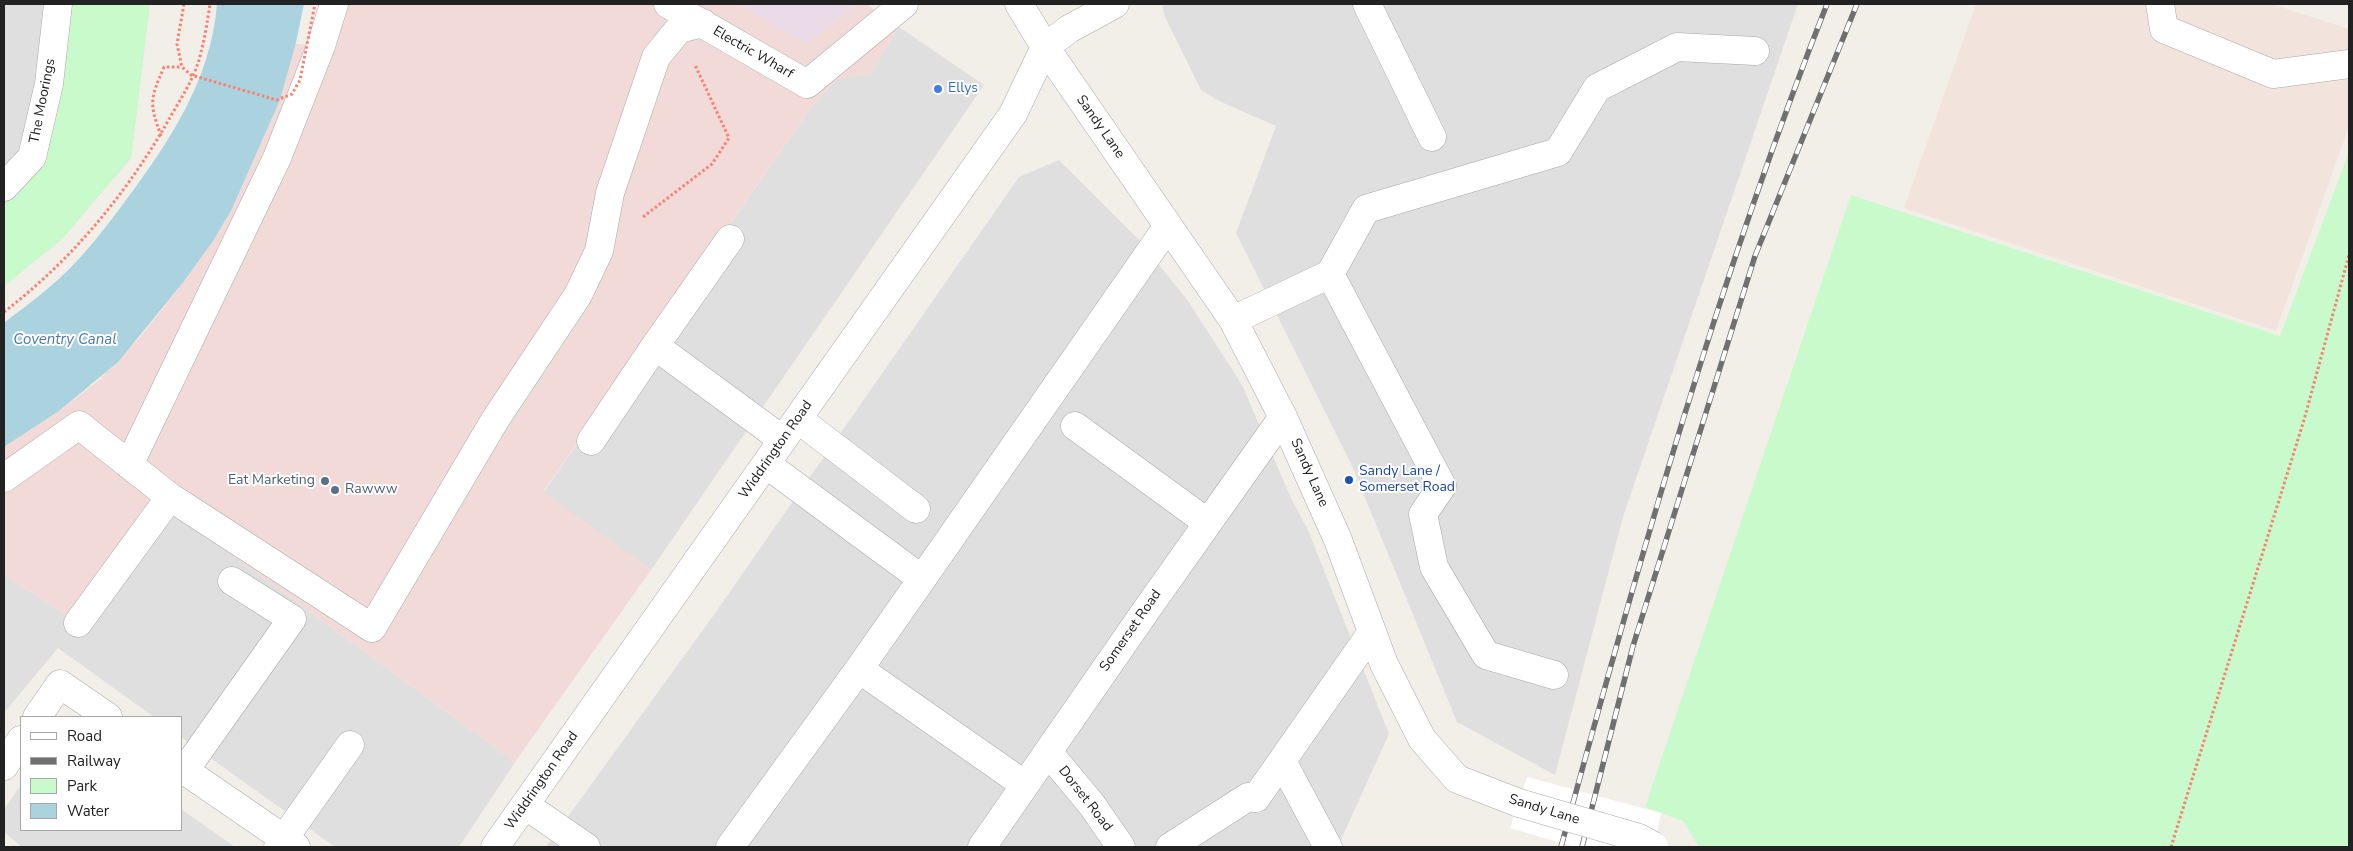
<!DOCTYPE html>
<style>
body{margin:0}
#map{position:relative;width:2353px;height:851px;overflow:hidden;background:#f2efe9;font-family:"Nunito Sans",sans-serif}
canvas{display:block}
.frame{position:absolute;inset:0;border:5px solid #222;pointer-events:none}
.legend{position:absolute;left:20px;top:716px;width:162px;height:115px;box-sizing:border-box;background:#fff;border:1px solid #a7a7a7;margin:0;padding:6px 9px;list-style:none;font-size:15px;color:#222}
.legend li{display:flex;align-items:center;gap:10px;height:25px}
.legend b{width:25px;border:1px solid #a7a7a7}
</style>
<div id="map">
<canvas width="2353" height="851"></canvas>
<div class="frame"></div>
<ul class="legend">
<li><b style="height:6px;background:#fff"></b>Road</li>
<li><b style="height:6px;background:#707070"></b>Railway</li>
<li><b style="height:14px;background:#c8facc"></b>Park</li>
<li><b style="height:14px;background:#aad3df"></b>Water</li>
</ul>
</div>
<script>
const context = document.querySelector('canvas').getContext('2d');
context.lineJoin = 'round';
function paint(path, color) { context.fillStyle = color; context.fill(path, 'evenodd'); }
function stroke(path, color, width, dash) { context.strokeStyle = color; context.lineWidth = width; context.lineCap = dash ? 'butt' : 'round'; context.setLineDash(dash || []); context.stroke(path); }
function write(font, color, halo, rows, align = 'center') {
  context.font = font + ' "Nunito Sans",sans-serif'; context.lineWidth = 4; context.setLineDash([]); context.textBaseline = 'middle'; context.strokeStyle = halo; context.fillStyle = color; for (const [text, x, y, turn = 0] of rows) {
    context.save(); context.translate(x, y); context.rotate((+turn || 0) * Math.PI / 180); context.textAlign = isNaN(turn) ? turn : align; if (halo) context.strokeText(text, 0, 0); context.fillText(text, 0, 0); context.restore();
  }
}
const residential = new Path2D(`
 M 4,4 L 150,4 L 131,158 L 62,239 L 4,286 Z
 M 1162,4 L 1798,4 L 1623,517 L 1555,775 L 1457,722 L 1352,466 L 1236,233 L 1276,126 L 1219,101 L 1201,90 L 1165,17 Z
 M 899,27 L 984,85 L 651,570 L 543,493 L 812,106 L 837,79 L 870,74 Z
 M 1059,160 L 1139,240 L 1188,301 L 1242,385 L 1291,498 L 1308,530 L 1389,734 L 1339,844 L 1341,847 L 546,847 L 713,616 L 1019,177 Z
 M 175,513 L 515,762 L 459,847 L 335,847 L 181,737 L 181,717 L 154,717 L 58,648 L 4,713 L 4,575 L 78,623 Z
 M 21,785 L 21,830 L 181,830 L 181,809 L 235,847 L 22,847 L 4,832 L 4,809 Z`);
const commercial = new Path2D(`
 M 334,4 L 739,4 L 806,44 L 856,4 L 868,4 L 883,19 L 899,27 L 870,74 L 837,79 L 812,106 L 543,492 L 651,570 L 515,762 L 175,513 L 78,623 L 4,575 L 4,447 L 59,411 L 99,380 L 140,337 L 185,280 L 213,241 L 231,211 L 280,100 L 296,44 L 321,46 Z`);
const industrial = new Path2D(`
 M 739,4 L 856,4 L 806,44 Z`);
const military = new Path2D(`
 M 1976,4 L 2272,4 L 2349,29 L 2349,126 L 2276,331 L 1904,208 Z`);
const park = new Path2D(`
 M 62,4 L 150,4 L 131,158 L 62,239 L 4,286 L 4,203 L 38,170 Z
 M 2349,152 L 2349,847 L 1699,847 L 1683,821 L 1645,807 L 1851,195 L 2280,336 Z`);
const water = new Path2D(`
 M 217,4 L 304,4 L 295,47 L 280,100 L 231,211 L 213,241 L 185,280 L 118,362 L 59,411 L 4,447 L 4,323 C 23,308 44,293 63,275 C 86,253 107,226 126,200 C 170,141 211,79 217,4 Z`);
const pier = new Path2D(`
 M 1527,777 L 1661,813 L 1654,847 L 1575,847 L 1510,828 Z`);
const path = new Path2D(`
 M 161,136 C 149,102 150,100 164,67 L 182,67
 M 643,217 L 712,164 L 729,138 L 695,65
 M 4,312 C 74,258 129,191 172,114 C 182,97 192,81 198,63 C 204,44 207,24 210,4
 M 2171,847 L 2304,420 L 2349,255`);
const minor = new Path2D(`
 M 668,4 L 807,84 L 904,4
 M 1019,4 L 1045,47 L 1233,320 L 1283,417 L 1338,540 L 1384,664 L 1422,739 L 1457,779 L 1519,803
 M 1367,4 L 1432,137
 M 2160,4 L 2164,29 L 2273,74 L 2349,64
 M 4,187 L 32,157 L 49,84 L 58,4
 M 1330,274 L 1366,209 L 1558,152 L 1597,88 L 1677,47 L 1755,51
 M 1233,320 L 1330,274 L 1442,486 L 1423,514 L 1434,567 L 1486,655 L 1554,675
 M 655,346 L 730,239
 M 798,419 L 916,509
 M 1075,426 L 1208,523
 M 591,441 L 655,346 L 783,440
 M 766,464 L 922,579 L 1168,226
 M 129,465 L 277,158 L 321,46 L 334,4
 M 4,478 L 79,425 L 170,497 L 372,628 L 495,420 L 578,295 L 599,251 L 610,193 L 656,57 L 679,29 L 703,23
 M 922,579 L 859,669 L 1025,785
 M 78,623 L 170,497
 M 37,717 L 60,684 L 108,717
 M 1048,752 L 1092,805 L 1121,847
 M 1282,761 L 1328,847
 M 4,766 L 21,740
 M 181,768 L 296,847
 M 185,770 L 292,619 L 232,581
 M 525,805 L 586,847
 M 278,847 L 350,745
 M 495,847 L 1013,114 L 1045,47 L 1069,29 L 1115,4
 M 730,847 L 859,669
 M 982,847 L 1147,609 L 1283,417
 M 1170,847 L 1248,797 L 1256,798 L 1372,632`);
const rail = new Path2D(`
 M 1561,847 C 1638,563 1719,278 1827,4
 M 1582,847 L 1633,646 L 1755,256 L 1857,4`);
const pathBridge = new Path2D(`
 M 184,4 L 177,44 L 182,67 L 191,75 L 277,100 L 292,94 L 300,80 L 315,4`);
const minorBridge = new Path2D(`
 M 1519,803 L 1639,838 L 1654,846`);
const markers = [
 [938,89,5,"#3f7fe0"],
 [1349,480,5,"#1a4fb4"],
 [325,481,5,"#5c6f8a"],
 [335,490,5,"#5c6f8a"]
];
const streetNames = [
 ["Electric Wharf",753,53,30],
 ["The Moorings",43,101,-79],
 ["Sandy Lane",1100,127,55],
 ["Widdrington Road",776,450,-55],
 ["Sandy Lane",1309,473,66],
 ["Somerset Road",1131,631,-55],
 ["Widdrington Road",542,781,-55],
 ["Dorset Road",1085,799,52],
 ["Sandy Lane",1544,810,17]
];
const shopNames = [
 ["Ellys",948,89]
];
const transitNames = [
 ["Sandy Lane /",1359,472],
 ["Somerset Road",1359,488]
];
const serviceNames = [
 ["Eat Marketing",315,481],
 ["Rawww",345,490,"left"]
];
const waterNames = [
 ["Coventry Canal",65,340]
];
paint(residential, '#e0dfdf');
paint(commercial, '#f2dad9');
paint(industrial, '#ebdbe8');
paint(military, '#f3e3dd');
paint(park, '#c8facc');
paint(water, '#aad3df');
paint(pier, '#fff');
stroke(minor, '#a9a9a9', 29);
stroke(path, '#fa8072', 3, [2.5, 2.5]);
stroke(minor, '#fff', 28);
stroke(rail, '#707070', 5.5);
stroke(rail, '#fff', 4, [11]);
stroke(minorBridge, '#a9a9a9', 29, []);
stroke(pathBridge, '#fa8072', 3, [2.5, 2.5]);
stroke(minorBridge, '#fff', 28);
for (const [x, y, r, color] of markers) { const dot = new Path2D(); dot.arc(x, y, r, 0, 2 * Math.PI); context.fillStyle = color; context.fill(dot); stroke(dot, '#fff', 2); }
write('14px', '#222', '#fff', streetNames);
write('14px', '#366cbe', '#fff', shopNames, 'left');
write('14px', '#164399', '#fff', transitNames, 'left');
write('14px', '#4e5e75', '#fff', serviceNames, 'right');
write('italic 15px', '#4a7aab', '#fff', waterNames);
</script>
